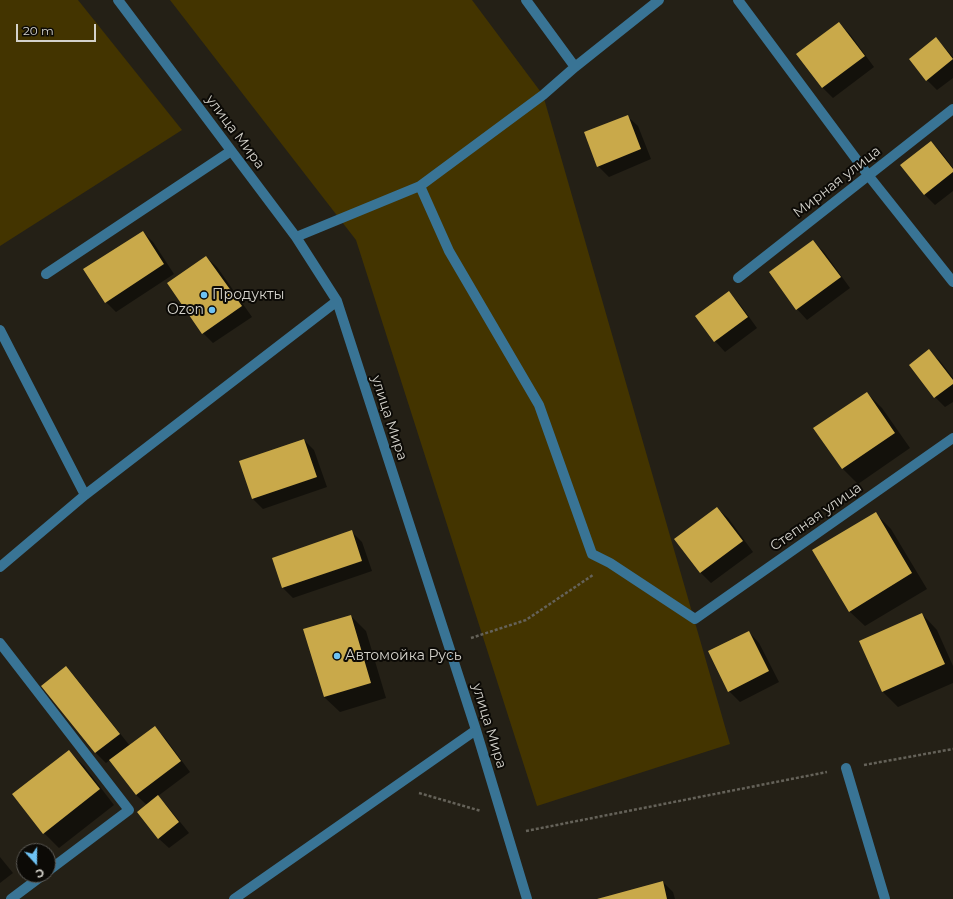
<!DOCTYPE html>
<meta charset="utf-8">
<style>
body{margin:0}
#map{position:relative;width:953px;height:899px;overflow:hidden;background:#242016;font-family:Montserrat,sans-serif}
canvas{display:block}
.north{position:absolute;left:16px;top:843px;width:40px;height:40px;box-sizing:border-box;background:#0c0a06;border:1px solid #5c5a55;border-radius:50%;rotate:159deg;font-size:11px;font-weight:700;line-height:16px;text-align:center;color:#d4d2cb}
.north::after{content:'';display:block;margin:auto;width:14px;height:18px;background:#6ec2f3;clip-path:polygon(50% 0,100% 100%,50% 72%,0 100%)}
.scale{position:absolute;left:16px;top:24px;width:80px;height:18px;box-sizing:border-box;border:2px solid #d4d2cb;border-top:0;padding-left:5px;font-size:12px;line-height:14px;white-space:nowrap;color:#d4d2cb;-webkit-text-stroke:3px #0c0a06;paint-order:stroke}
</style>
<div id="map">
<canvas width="953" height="899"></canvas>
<div class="north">С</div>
<div class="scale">20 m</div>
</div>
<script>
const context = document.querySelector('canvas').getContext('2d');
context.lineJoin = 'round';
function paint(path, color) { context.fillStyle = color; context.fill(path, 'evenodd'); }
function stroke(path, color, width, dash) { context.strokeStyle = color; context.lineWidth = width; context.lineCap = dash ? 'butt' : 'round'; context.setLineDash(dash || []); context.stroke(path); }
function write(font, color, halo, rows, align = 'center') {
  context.font = font + ' Montserrat,sans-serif'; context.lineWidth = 4; context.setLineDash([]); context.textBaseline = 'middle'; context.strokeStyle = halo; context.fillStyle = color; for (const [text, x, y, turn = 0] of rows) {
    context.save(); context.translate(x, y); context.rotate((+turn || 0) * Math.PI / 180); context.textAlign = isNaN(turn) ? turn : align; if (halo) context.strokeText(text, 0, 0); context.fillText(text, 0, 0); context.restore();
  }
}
const green = new Path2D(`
 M 0,0 L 78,0 L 182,130 L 0,246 Z
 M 170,0 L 472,0 L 543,95 L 730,744 L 537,806 L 356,240 Z`);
const shadow = new Path2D(`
 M 839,23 L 849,33 L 874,67 L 833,98 L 823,88 L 798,54 Z
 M 936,38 L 953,57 L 953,78 L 937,90 L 927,80 Z
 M 627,116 L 638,126 L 651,159 L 609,177 L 598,166 Z
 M 931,142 L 941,152 L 953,168 L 953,191 L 935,205 L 925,195 L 901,165 Z
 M 143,232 L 153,242 L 174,274 L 116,312 L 106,302 Z
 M 813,241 L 824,252 L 850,288 L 807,320 L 797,309 Z
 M 206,257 L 217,267 L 252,317 L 213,343 L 203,333 Z
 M 729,292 L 739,303 L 757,328 L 725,352 L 715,341 Z
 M 929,351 L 940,361 L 953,378 L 953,402 L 945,407 L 935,397 Z
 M 867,393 L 882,408 L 910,448 L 858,484 L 843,469 Z
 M 304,440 L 314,450 L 327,487 L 263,509 L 252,498 Z
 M 717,508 L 728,518 L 753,552 L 711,583 L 701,573 L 676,539 Z
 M 875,513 L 891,529 L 927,589 L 865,626 L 849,611 Z
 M 351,531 L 362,542 L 372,571 L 293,598 L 283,588 L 273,558 Z
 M 922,614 L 937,630 L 953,666 L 953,683 L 898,707 L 883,692 Z
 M 351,616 L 366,631 L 386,698 L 340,712 L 324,697 Z
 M 749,632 L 759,643 L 779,682 L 740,702 L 729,691 Z
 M 66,667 L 76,678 L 130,746 L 155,728 L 165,738 L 190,772 L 158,796 L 168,807 L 189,833 L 169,848 L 158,838 L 147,805 L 136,795 L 110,760 L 106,763 L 96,753 L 43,686 Z
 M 69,751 L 84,766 L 114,805 L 59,848 L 44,833 Z
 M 0,857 L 13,873 L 0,883 Z
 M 663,882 L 673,892 L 675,899 L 599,899 Z`);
const building = new Path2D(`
 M 839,22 L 865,56 L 822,88 L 796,54 Z
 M 936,37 L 953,59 L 926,81 L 909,59 Z
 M 628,115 L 641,149 L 597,167 L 584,132 Z
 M 931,141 L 953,169 L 953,172 L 924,195 L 900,165 Z
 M 143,231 L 164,264 L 105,303 L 83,269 Z
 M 813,240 L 841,277 L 796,310 L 769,272 Z
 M 206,256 L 242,306 L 202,334 L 167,283 Z
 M 729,291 L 748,317 L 714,342 L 695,316 Z
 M 929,349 L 953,380 L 953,384 L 934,398 L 909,365 Z
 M 867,392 L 895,433 L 842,469 L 813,428 Z
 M 304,439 L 317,477 L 252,499 L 239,461 Z
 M 717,507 L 743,541 L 700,573 L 674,539 Z
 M 876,512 L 912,573 L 849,612 L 812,550 Z
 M 352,530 L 362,561 L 282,588 L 272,558 Z
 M 922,613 L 945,664 L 882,692 L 859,641 Z
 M 351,615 L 371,683 L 324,697 L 303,629 Z
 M 749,631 L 769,671 L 728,692 L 708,651 Z
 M 66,666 L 120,734 L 95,753 L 41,686 Z
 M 155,726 L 181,761 L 136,795 L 109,760 Z
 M 69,750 L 100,789 L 43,834 L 12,794 Z
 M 158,795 L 179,822 L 158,839 L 137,812 Z
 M 663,881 L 667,899 L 597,899 Z`);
const path = new Path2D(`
 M 471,638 L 526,620 L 593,575
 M 864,765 L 953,749
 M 419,793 L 481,811
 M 526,831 L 827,772`);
const minor = new Path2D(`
 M 118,0 L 296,237 L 337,301 L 476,730 L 527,899
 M 526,0 L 575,67
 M 738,0 L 868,175 L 953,282
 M 420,186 L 449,251 L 539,405 L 592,554 L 610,563 L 695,619 L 953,438
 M 296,237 L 420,186 L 543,95 L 575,67 L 659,0
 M 46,274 L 231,151
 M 738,278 L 953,109
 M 0,330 L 85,495
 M 0,567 L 85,495 L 337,301
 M 0,643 L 129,810 L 48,871
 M 846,768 L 885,899
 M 11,899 L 43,875
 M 234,899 L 476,730`);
const markers = [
 [204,295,4,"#6ec2f3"],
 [212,310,4,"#6ec2f3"],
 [337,656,4,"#6ec2f3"]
];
const streetNames = [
 ["улица Мира",235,132,53],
 ["Мирная улица",837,182,-38],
 ["улица Мира",389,418,72],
 ["Степная улица",816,517,-35],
 ["улица Мира",489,726,73]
];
const poiNames = [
 ["Продукты",212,295],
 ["Ozon",204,310,"right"],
 ["Автомойка Русь",345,656]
];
paint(green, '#433400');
paint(shadow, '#0007');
paint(building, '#c9a94a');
stroke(path, '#656259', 2.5, [3, 2]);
stroke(minor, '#397495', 10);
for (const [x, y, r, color] of markers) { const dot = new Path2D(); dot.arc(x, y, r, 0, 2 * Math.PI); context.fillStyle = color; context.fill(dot); stroke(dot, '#0c0a06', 1.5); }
write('14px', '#d4d2cb', '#0c0a06', streetNames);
write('14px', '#d4d2cb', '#0c0a06', poiNames, 'left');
</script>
